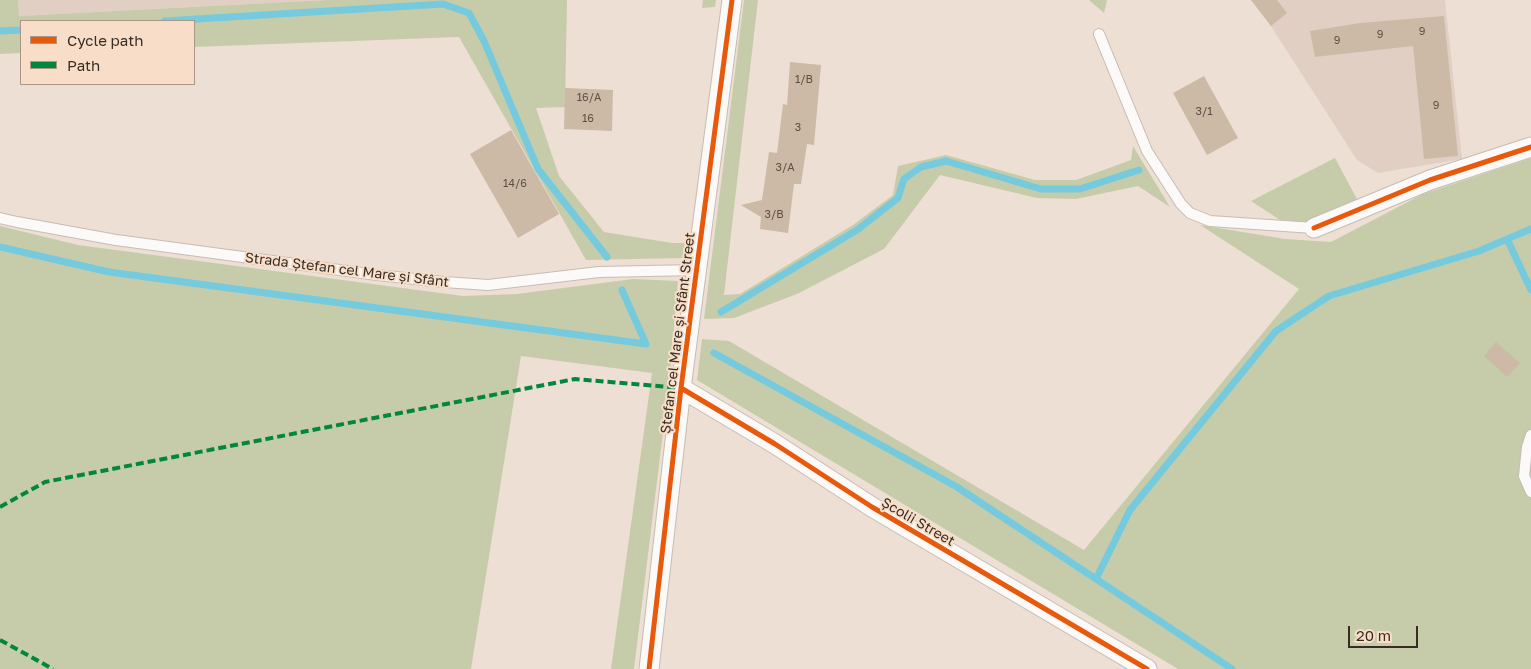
<!DOCTYPE html>
<meta charset="utf-8">
<style>
body{margin:0}
#map{position:relative;width:1531px;height:669px;overflow:hidden;background:#eddfd3;font-family:"Golos Text",sans-serif}
canvas{display:block}
.legend{position:absolute;left:20px;top:20px;width:175px;height:65px;box-sizing:border-box;background:#f8dec8;border:1px solid #ab9786;margin:0;padding:6px 9px;list-style:none;font-size:15px;color:#372d24}
.legend li{display:flex;align-items:center;gap:10px;height:25px}
.legend b{width:25px;border:1px solid #ab9786}
.scale{position:absolute;left:1348px;top:626px;width:70px;height:22px;box-sizing:border-box;border:2px solid #372d24;border-top:0;padding-left:6px;font-size:15px;line-height:18px;white-space:nowrap;color:#372d24;-webkit-text-stroke:4px #f8dec8;paint-order:stroke}
</style>
<div id="map">
<canvas width="1531" height="669"></canvas>
<ul class="legend">
<li><b style="height:6px;background:#e8590c"></b>Cycle path</li>
<li><b style="height:6px;background:#00873e"></b>Path</li>
</ul>
<div class="scale">20 m</div>
</div>
<script>
const context = document.querySelector('canvas').getContext('2d');
context.lineJoin = 'round';
function paint(path, color) { context.fillStyle = color; context.fill(path, 'evenodd'); }
function stroke(path, color, width, dash) { context.strokeStyle = color; context.lineWidth = width; context.lineCap = dash ? 'butt' : 'round'; context.setLineDash(dash || []); context.stroke(path); }
function write(font, color, halo, rows, align = 'center') {
  context.font = font + ' "Golos Text",sans-serif'; context.lineWidth = 4; context.setLineDash([]); context.textBaseline = 'middle'; context.strokeStyle = halo; context.fillStyle = color; for (const [text, x, y, turn = 0] of rows) {
    context.save(); context.translate(x, y); context.rotate((+turn || 0) * Math.PI / 180); context.textAlign = isNaN(turn) ? turn : align; if (halo) context.strokeText(text, 0, 0); context.fillText(text, 0, 0); context.restore();
  }
}
const industrial = new Path2D(`
 M 18,0 L 327,0 L 19,16 Z
 M 1251,0 L 1445,0 L 1462,159 L 1378,173 L 1357,160 L 1271,26 Z`);
const green = new Path2D(`
 M 0,0 L 18,0 L 19,16 L 327,0 L 567,0 L 565,107 L 536,108 L 559,176 L 604,232 L 672,243 L 685,243 L 683,258 L 586,260 L 459,37 L 194,47 L 194,21 L 21,21 L 21,53 L 0,54 Z
 M 703,0 L 716,0 L 715,7 L 702,8 Z
 M 744,0 L 758,0 L 724,295 L 740,294 L 853,225 L 893,195 L 898,166 L 946,155 L 1035,180 L 1076,180 L 1131,160 L 1133,146 L 1170,207 L 1138,186 L 1076,199 L 1037,198 L 940,175 L 884,249 L 797,294 L 734,318 L 704,319 Z
 M 1089,0 L 1107,0 L 1104,13 Z
 M 1335,158 L 1357,199 L 1308,222 L 1280,220 L 1251,201 Z
 M 1531,158 L 1531,669 L 1178,669 L 697,380 L 702,339 L 729,341 L 1084,550 L 1299,289 L 1200,225 L 1285,239 L 1331,242 L 1423,194 Z
 M 0,226 L 78,245 L 463,296 L 517,294 L 633,279 L 678,281 L 670,375 L 634,669 L 611,669 L 652,373 L 521,356 L 471,669 L 0,669 Z`);
const stream = new Path2D(`
 M 165,21 L 443,4 L 469,13 L 484,41 L 538,169 L 607,257
 M 0,31 L 21,30
 M 1507,239 L 1531,290
 M 0,247 L 109,272 L 646,344
 M 622,290 L 646,344
 M 721,312 L 857,230 L 898,198 L 904,179 L 921,167 L 946,161 L 1041,189 L 1080,189 L 1139,170
 M 714,353 L 957,487 L 1232,669
 M 1096,579 L 1130,510 L 1276,331 L 1329,296 L 1479,251 L 1531,229`);
const building = new Path2D(`
 M 1251,0 L 1277,0 L 1287,13 L 1271,26 Z
 M 1444,16 L 1458,156 L 1424,159 L 1413,46 L 1315,57 L 1310,31 L 1360,23 Z
 M 790,62 L 821,65 L 814,145 L 807,144 L 801,184 L 794,184 L 788,233 L 760,229 L 761,217 L 741,205 L 762,200 L 769,152 L 777,153 L 783,104 L 787,105 Z
 M 1204,76 L 1238,138 L 1207,155 L 1173,93 Z
 M 565,88 L 613,90 L 612,131 L 564,129 Z
 M 511,130 L 559,214 L 518,238 L 470,154 Z
 M 1496,342 L 1520,363 L 1507,377 L 1484,356 Z`);
const service = new Path2D(`
 M 1099,34 L 1147,151 L 1181,204 L 1190,213 L 1210,221 L 1314,228
 M 0,218 L 17,222 L 116,240 L 377,275 L 444,282 L 488,285 L 599,272 L 697,270
 M 1531,435 L 1527,447 L 1524,476 L 1531,492`);
const minor = new Path2D(`
 M 1314,228 L 1430,180 L 1531,147
 M 681,388 L 775,444 L 872,507 L 1147,669
 M 649,669 L 681,388 L 732,0`);
const quiet = new Path2D(`
 M 0,507 L 45,482 L 575,379 L 681,388
 M 0,640 L 53,669`);
const cycleway = new Path2D(`
 M 1314,228 L 1430,180 L 1531,147
 M 681,388 L 775,444 L 872,507 L 1147,669
 M 649,669 L 681,388 L 732,0`);
const numberNames = [
 ["9",1422,32],
 ["9",1380,35],
 ["9",1337,41],
 ["1/B",804,80],
 ["16/A",589,98],
 ["9",1436,106],
 ["3/1",1204,112],
 ["16",588,119],
 ["3",798,128],
 ["3/A",785,168],
 ["14/6",515,184],
 ["3/B",774,215]
];
const streetNames = [
 ["Strada Ștefan cel Mare și Sfânt",347,270,7],
 ["Ștefan cel Mare și Sfânt Street",678,333,-83],
 ["Școlii Street",918,522,30]
];
paint(industrial, '#e1cfc4');
paint(green, '#c6ccaa');
stroke(stream, '#75cade', 7);
paint(building, '#cdbaa6');
stroke(service, '#c7bcb3', 12);
stroke(minor, '#c7bcb3', 21);
stroke(service, '#fcfaf8', 10);
stroke(minor, '#fcfaf8', 19);
stroke(quiet, '#00873e', 4, [8, 4]);
stroke(cycleway, '#e8590c', 5);
write('11px', '#5c5044', null, numberNames);
write('14px', '#372d24', '#f8dec8', streetNames);
</script>
